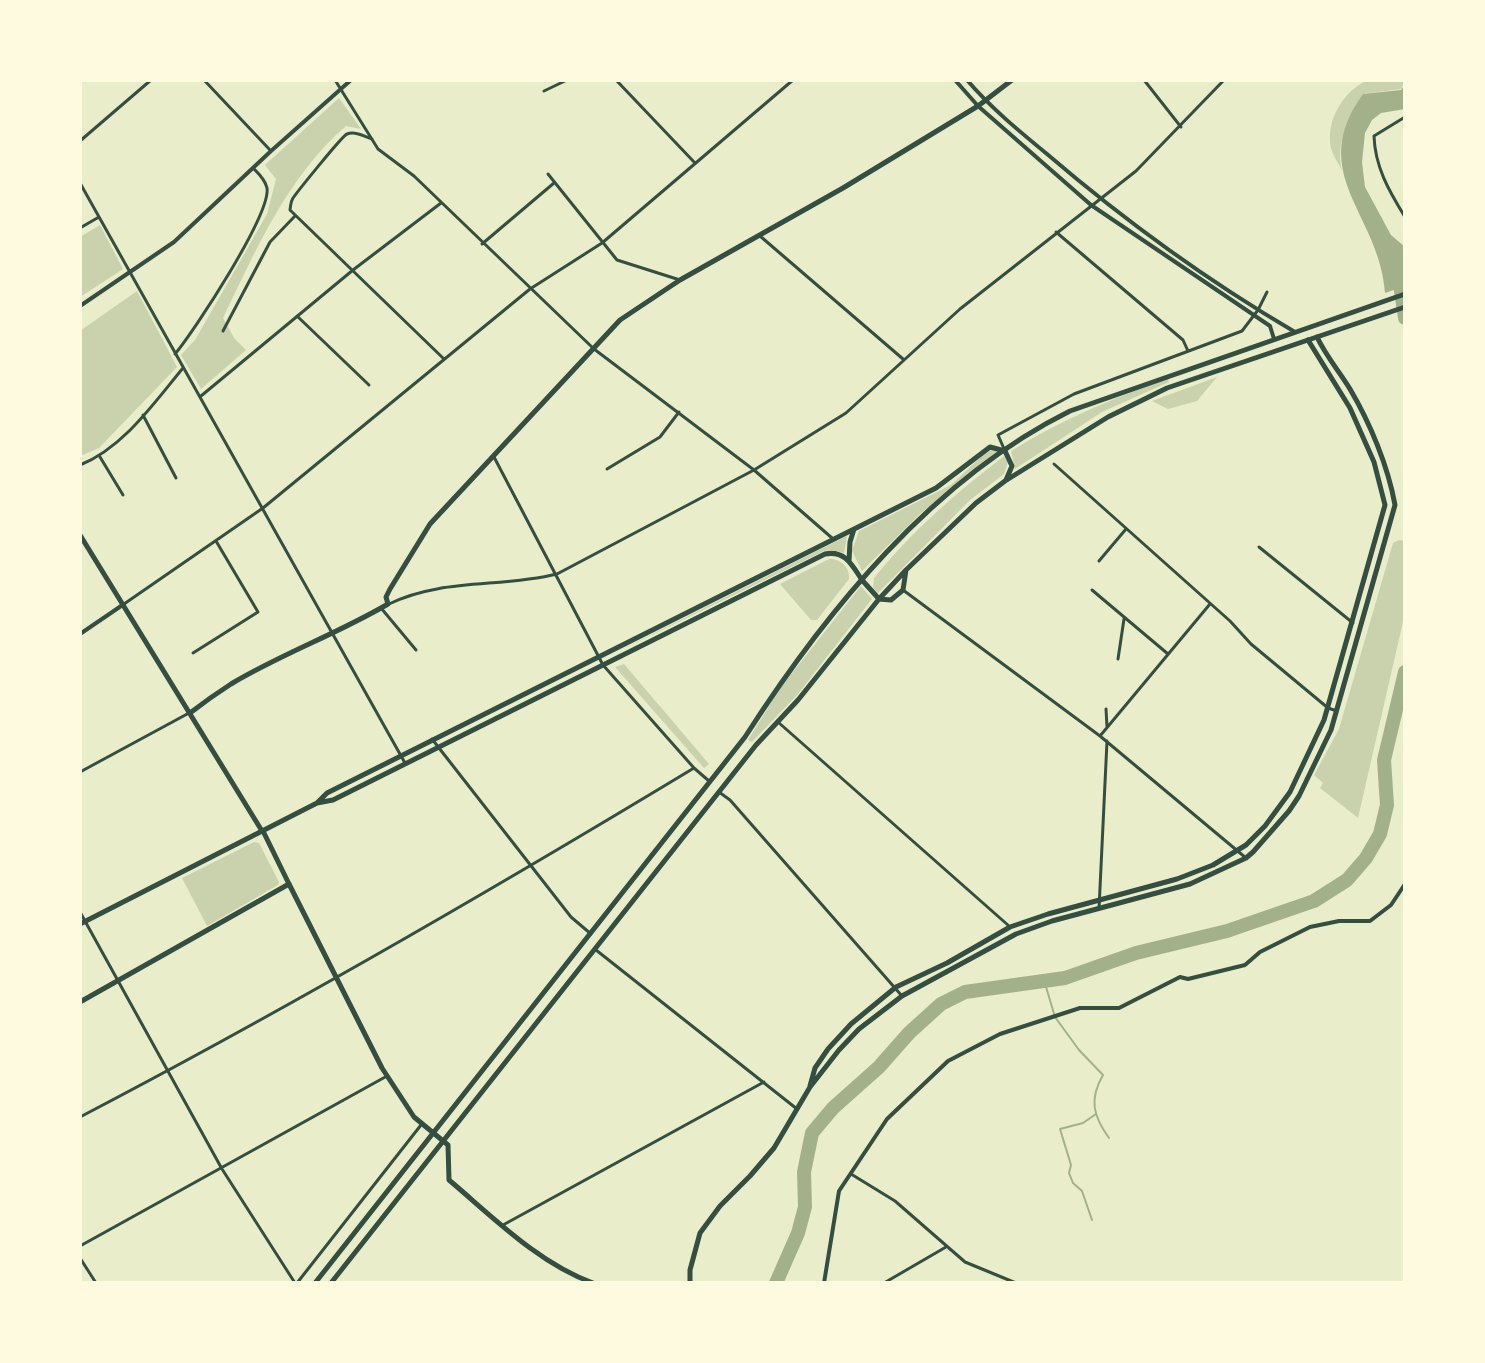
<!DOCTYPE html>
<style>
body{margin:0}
#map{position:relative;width:1485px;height:1363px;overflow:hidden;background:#e9edc9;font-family:Roboto,sans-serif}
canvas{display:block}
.frame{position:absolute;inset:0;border:82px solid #fefae0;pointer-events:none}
</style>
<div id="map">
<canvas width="1485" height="1363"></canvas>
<div class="frame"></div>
</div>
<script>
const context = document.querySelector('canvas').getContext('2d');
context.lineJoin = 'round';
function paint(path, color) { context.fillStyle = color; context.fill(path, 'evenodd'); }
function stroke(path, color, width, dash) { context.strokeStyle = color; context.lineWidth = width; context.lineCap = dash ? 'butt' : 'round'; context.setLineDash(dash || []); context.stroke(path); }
const green = new Path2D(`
 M 1368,80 L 1405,80 L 1401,89 L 1363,94 C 1349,120 1335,141 1342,171 C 1339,164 1333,156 1331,148 C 1325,121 1344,90 1368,80 Z
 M 339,98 L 361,129 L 346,126 C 287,177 256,250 223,318 L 234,338 L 246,350 L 201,389 L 181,355 L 195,340 L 267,214 L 276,179 L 265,165 Z
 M 100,225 L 123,269 L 80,297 L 80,237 Z
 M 137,291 L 177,367 L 99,448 L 80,456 L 80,331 Z
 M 1217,377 L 1197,401 L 1168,409 L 1152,401 Z
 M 1168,379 L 1169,382 L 1102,412 L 1015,469 L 1011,451 C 1063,419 1111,399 1168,379 Z
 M 992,450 L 997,452 L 920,514 L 862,571 L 852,551 L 859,531 L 951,485 L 985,453 Z
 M 1004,456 L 1008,462 L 1004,474 L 970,500 L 878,593 L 873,588 L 874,578 C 912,531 956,493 1004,456 Z
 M 847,536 L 844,553 L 832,550 L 824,551 L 609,656 Z
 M 1399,540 L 1405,541 L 1405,613 L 1358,818 L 1320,788 L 1323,783 L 1314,775 L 1339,729 L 1393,543 Z
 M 829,559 C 841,559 850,567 849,579 L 817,620 L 811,620 L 780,584 Z
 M 861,586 L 872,599 L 798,694 L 752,742 L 748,740 L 781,687 Z
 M 624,664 L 709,764 L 704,768 L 615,667 Z
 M 254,842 L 259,843 L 279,882 L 278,885 L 207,926 L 182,878 Z`);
const water = new Path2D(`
 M 1405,84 L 1405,109 L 1381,113 L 1372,120 L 1365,133 L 1362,162 L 1365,187 L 1391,235 L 1405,247 L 1405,286 L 1385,293 C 1380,214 1305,174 1363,94 L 1401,90 Z`);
const stream = new Path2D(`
 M 1044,980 L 1055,1017 L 1079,1050 L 1103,1075 C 1089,1099 1093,1116 1109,1138
 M 1092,1220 L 1082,1191 L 1073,1183 L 1069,1173 L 1071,1165 L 1060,1129 L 1083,1123 L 1096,1114`);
const river = new Path2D(`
 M 1398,271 L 1405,318
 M 776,1283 L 798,1233 L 805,1207 L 804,1172 L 812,1133 L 833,1108 L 879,1067 L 909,1033 L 941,1004 L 965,992 L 1065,978 L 1136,953 L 1227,931 L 1314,901 L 1347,880 L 1366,858 L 1380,834 L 1387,805 L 1384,760 L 1405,672`);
const minor = new Path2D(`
 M 204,80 L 270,150
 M 335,80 L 378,149 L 414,176 L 594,349 L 754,470 L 832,538
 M 616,80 L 695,163
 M 1144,80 L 1181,127
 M 544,91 L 567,80
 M 1405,117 L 1374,136 C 1375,167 1389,191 1405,217
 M 372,139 C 364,136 355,131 347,134 C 342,136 298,191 293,198 C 290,203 291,205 290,210 L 444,359
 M 80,141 L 151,80
 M 548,174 L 617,260 L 680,280
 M 80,183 L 405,763
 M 80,228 L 99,217
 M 1056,232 L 1183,340 L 1188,351
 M 760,236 L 903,359
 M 482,244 L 554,183
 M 297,316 L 369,385
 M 223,331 L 270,242 L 295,216
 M 175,354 C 195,330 271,214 267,188 C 265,179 258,173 253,168
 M 201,396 L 353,270 L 441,203
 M 143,415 L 176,478
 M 1005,451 L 998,435 L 1074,394 L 1242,331 L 1258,310 L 1267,292
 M 100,457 L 123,495
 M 494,457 L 603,665 L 694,768 L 709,781
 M 1054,464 L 1230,621 L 1251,644 L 1328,708 L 1337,711
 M 80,465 C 123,448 154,403 183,368
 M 607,469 L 660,437 L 679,412
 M 1259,547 L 1353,623
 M 1099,561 L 1126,529
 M 903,590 L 1100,736 L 1246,858
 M 1092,590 L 1168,654
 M 124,604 L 263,508 L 530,289 L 602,243 L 793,80
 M 389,604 C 442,578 501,588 557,574 L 754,470 L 846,413 L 960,309 L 1136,171 L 1224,80
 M 381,608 L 416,650
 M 193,653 L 258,612 L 216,541
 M 1118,659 L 1124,619
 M 1106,709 L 1107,727
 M 778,722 L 1009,926
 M 1100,736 L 1210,604
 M 432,739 L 571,917 L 591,934
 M 80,772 L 189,713
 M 719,792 L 730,800 L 902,996
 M 1099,909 L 1107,741
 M 80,912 L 222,1169 L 295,1283
 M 596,950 L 797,1109
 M 80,1117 C 289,1008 492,890 694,768
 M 851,1174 L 895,1201 L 965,1262 L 1016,1283
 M 503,1225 L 764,1082
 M 80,1246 L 387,1076
 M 80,1258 L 96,1283
 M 297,1283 L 421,1125
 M 884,1283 L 946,1247`);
const tertiary = new Path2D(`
 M 955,80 L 978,106 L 1091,205 L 1270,326 L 1274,339
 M 967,80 C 991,108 1019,131 1047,154 C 1124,220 1208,281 1295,332
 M 80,306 L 174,242 L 271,151 L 351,80
 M 80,634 L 124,604
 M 824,1283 L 839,1191 L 887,1119 L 948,1061 L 1000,1034 L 1080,1008 L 1119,1008 L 1180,977 L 1188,979 L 1245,965 L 1260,952 L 1310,927 L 1339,921 L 1370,921 L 1391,905 L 1405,884`);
const secondary = new Path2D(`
 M 80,535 L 262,831
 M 190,713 C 203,703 217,693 231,684 C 281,654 337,634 388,604 L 386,597 L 390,589 L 430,524 L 620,320 L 680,280 L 843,188 L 978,106 L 1012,80
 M 289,884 L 382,1068 L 414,1117 L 448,1145 L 449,1180 C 493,1217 538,1263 593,1283
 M 810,1086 L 815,1068 L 828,1049 L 851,1024 L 896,987 L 947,963 L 1010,927 L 1048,914 L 1177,879 L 1213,865 L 1246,845 L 1265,826 L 1290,792 L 1324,720 L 1385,505 L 1374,462 L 1350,408 L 1308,340
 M 690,1283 L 690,1270 L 700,1233 L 720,1206 L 750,1176 L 774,1148 L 810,1087 L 839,1050 L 859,1029 L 902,996 L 1016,934 L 1052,921 L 1190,884 L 1246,858 L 1253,852 L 1289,811 L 1299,796 L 1331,730 L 1395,505 C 1388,466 1370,423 1350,389 C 1339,371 1326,356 1317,337`);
const primary = new Path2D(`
 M 849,561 L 850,542 L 854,529
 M 317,803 L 327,793 L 936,488 L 990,447 L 1005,451
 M 80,924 L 317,803 L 333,800 L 825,554 C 845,550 852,565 862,580
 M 80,1002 L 289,884 L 263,831`);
const trunk = new Path2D(`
 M 1005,451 L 1012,466 L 1006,480
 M 862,580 L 879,599 L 891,600 L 903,590 L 906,570
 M 315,1283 L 745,737 C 826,611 933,479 1070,411 L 1405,294
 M 331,1283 L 756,745 L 798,700 L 879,599 L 906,570 L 976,503 L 1005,481 L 1108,417 L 1167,388 L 1405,307`);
paint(green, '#cad2ad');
paint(water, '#a3b18a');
stroke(stream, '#a3b18a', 2);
stroke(river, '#a3b18a', 14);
stroke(minor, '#344e41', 3);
stroke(tertiary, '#344e41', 4);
stroke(secondary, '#344e41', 5);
stroke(primary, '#344e41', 5);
stroke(trunk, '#344e41', 5);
</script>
